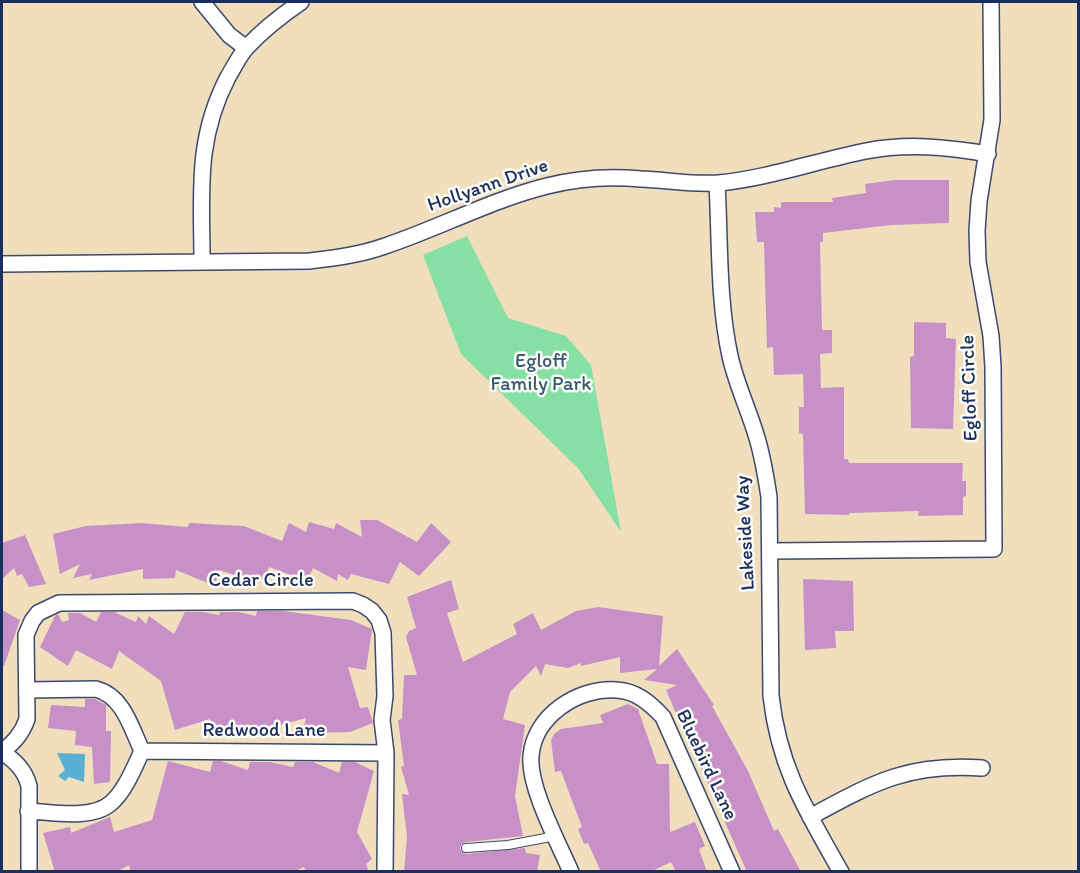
<!DOCTYPE html>
<style>
body{margin:0}
#map{position:relative;width:1080px;height:873px;overflow:hidden;background:#f0debd;font-family:Itim,sans-serif}
canvas{display:block}
.frame{position:absolute;inset:0;border:3px solid #1b2f5e;pointer-events:none}
</style>
<div id="map">
<canvas width="1080" height="873"></canvas>
<div class="frame"></div>
</div>
<script>
const context = document.querySelector('canvas').getContext('2d');
context.lineJoin = 'round';
function paint(path, color) { context.fillStyle = color; context.fill(path, 'evenodd'); }
function stroke(path, color, width, dash) { context.strokeStyle = color; context.lineWidth = width; context.lineCap = dash ? 'butt' : 'round'; context.setLineDash(dash || []); context.stroke(path); }
function write(font, color, halo, rows, align = 'center') {
  context.font = font + ' Itim,sans-serif'; context.lineWidth = 5; context.setLineDash([]); context.textBaseline = 'middle'; context.strokeStyle = halo; context.fillStyle = color; for (const [text, x, y, turn = 0] of rows) {
    context.save(); context.translate(x, y); context.rotate((+turn || 0) * Math.PI / 180); context.textAlign = isNaN(turn) ? turn : align; if (halo) context.strokeText(text, 0, 0); context.fillText(text, 0, 0); context.restore();
  }
}
const green = new Path2D(`
 M 467,236 L 508,318 L 566,336 L 591,365 L 621,532 L 578,468 L 461,354 L 423,255 Z`);
const water = new Path2D(`
 M 57,753 L 85,754 L 84,782 L 69,777 L 65,781 L 58,776 L 65,770 Z`);
const building = new Path2D(`
 M 895,180 L 949,180 L 949,223 L 891,225 L 823,233 L 823,242 L 820,242 L 822,330 L 832,330 L 832,353 L 820,354 L 821,388 L 844,387 L 844,459 L 848,459 L 849,463 L 963,463 L 962,481 L 966,481 L 966,496 L 963,497 L 963,515 L 918,516 L 919,511 L 849,513 L 849,515 L 805,514 L 803,434 L 799,433 L 799,407 L 804,407 L 803,374 L 774,375 L 773,347 L 767,348 L 764,242 L 757,242 L 755,212 L 774,212 L 774,207 L 781,208 L 781,202 L 833,202 L 832,198 L 866,193 L 865,184 Z
 M 914,322 L 946,323 L 946,338 L 956,339 L 953,429 L 911,428 L 910,357 L 914,356 Z
 M 360,520 L 377,520 L 417,542 L 431,523 L 451,542 L 419,576 L 400,562 L 389,584 L 351,574 L 348,580 L 338,574 L 337,581 L 313,568 L 307,581 L 269,567 L 264,580 L 254,576 L 251,580 L 219,570 L 215,586 L 176,570 L 175,578 L 143,579 L 143,569 L 89,580 L 92,574 L 73,578 L 80,564 L 60,574 L 53,534 L 86,526 L 142,523 L 188,527 L 189,523 L 244,526 L 282,541 L 289,523 L 306,532 L 309,522 L 334,529 L 336,523 L 362,537 Z
 M 25,535 L 46,584 L 29,587 L 22,574 L 17,576 L 14,568 L 2,579 L 2,543 Z
 M 803,579 L 853,581 L 854,631 L 835,631 L 836,648 L 805,650 Z
 M 451,580 L 459,609 L 447,613 L 463,662 L 517,634 L 513,624 L 533,613 L 541,630 L 576,611 L 598,607 L 663,616 L 659,666 L 677,649 L 714,705 L 712,706 L 748,771 L 774,831 L 778,829 L 801,872 L 747,872 L 683,727 L 686,726 L 675,711 L 666,690 L 677,685 L 644,680 L 657,669 L 620,673 L 620,657 L 581,666 L 581,663 L 568,668 L 545,664 L 541,676 L 536,666 L 510,692 L 503,719 L 525,725 L 515,796 L 523,836 L 466,842 L 461,845 L 460,849 L 466,854 L 525,848 L 526,853 L 540,855 L 537,872 L 404,872 L 407,837 L 402,794 L 409,795 L 401,767 L 404,766 L 398,720 L 402,719 L 404,675 L 417,675 L 406,637 L 409,631 L 416,628 L 407,597 Z
 M 2,610 L 20,620 L 4,666 L 2,666 Z
 M 257,611 L 283,611 L 351,620 L 372,629 L 366,670 L 348,667 L 360,708 L 368,707 L 373,723 L 350,732 L 302,733 L 306,718 L 251,733 L 213,734 L 210,719 L 175,730 L 161,681 L 119,651 L 112,669 L 76,650 L 68,666 L 40,647 L 55,616 L 58,614 L 62,622 L 69,620 L 68,613 L 80,613 L 96,622 L 101,612 L 114,612 L 136,622 L 138,616 L 146,624 L 149,616 L 174,634 L 185,612 L 203,612 L 219,615 L 220,612 L 238,612 L 256,616 Z
 M 85,699 L 95,699 L 106,705 L 106,731 L 111,731 L 110,782 L 94,784 L 92,747 L 75,745 L 76,731 L 48,728 L 51,705 L 85,707 Z
 M 628,704 L 638,709 L 657,764 L 669,764 L 670,832 L 695,822 L 705,846 L 699,849 L 707,872 L 676,872 L 671,862 L 650,872 L 601,872 L 588,843 L 584,844 L 578,829 L 582,827 L 561,771 L 555,772 L 551,740 L 554,734 L 561,729 L 603,723 L 600,715 Z
 M 168,761 L 210,772 L 213,761 L 221,761 L 248,770 L 250,762 L 270,762 L 293,767 L 295,762 L 313,762 L 339,773 L 342,762 L 355,762 L 374,771 L 357,832 L 372,859 L 366,864 L 369,872 L 306,872 L 304,867 L 293,872 L 131,872 L 129,865 L 116,872 L 55,872 L 43,833 L 70,827 L 71,833 L 110,817 L 114,832 L 152,820 Z`);
const service = new Path2D(`
 M 466,848 L 508,845 L 556,836`);
const minor = new Path2D(`
 M 202,2 L 229,35 L 246,48
 M 717,183 C 720,239 718,301 730,356 C 736,384 749,410 757,438 C 763,458 766,477 769,497 L 771,696 C 779,768 806,810 841,872
 M 202,262 C 202,194 195,140 228,77 C 234,67 240,54 248,46 C 264,29 282,15 301,2
 M 2,264 L 309,261 C 334,258 360,255 385,246 C 439,228 491,200 547,186 C 578,178 610,176 641,179 C 667,180 693,185 719,183 C 769,178 816,161 866,151 C 907,143 947,147 988,154
 M 770,551 L 994,549 L 993,367 L 991,336 L 978,262 L 977,231 L 979,201 L 992,120 L 991,2
 M 27,690 L 96,689 C 123,696 131,727 142,751 C 134,768 125,791 111,803 C 92,820 52,812 28,811
 M 142,751 L 386,753
 M 2,752 C 14,742 22,734 27,719 L 26,635 L 32,621 L 38,613 L 59,603 L 353,601 L 363,605 L 372,611 L 379,620 L 383,633 L 385,696 L 382,720 L 386,753 L 385,872
 M 2,752 C 15,761 25,770 29,786 L 29,872
 M 810,817 C 873,783 907,763 982,768
 M 571,872 C 558,842 528,786 531,756 C 534,716 578,687 617,690 C 636,691 650,703 663,717 L 732,872`);
const streetNames = [
 ["Hollyann Drive",488,186,-19],
 ["Egloff Circle",970,388,-92],
 ["Lakeside Way",746,533,-93],
 ["Cedar Circle",261,581],
 ["Redwood Lane",264,731],
 ["Bluebird Lane",706,765,65]
];
const parkNames = [
 ["Egloff",541,362],
 ["Family Park",541,385]
];
paint(green, '#86dfa4');
paint(water, '#58b1d5');
paint(building, '#c790c7');
stroke(service, '#3b496c', 10);
stroke(minor, '#3b496c', 18);
stroke(service, '#fff', 8);
stroke(minor, '#fff', 15);
write('20px', '#1b2f5e', '#fdfcf7', streetNames);
write('20px', '#365b70', '#fdfcf7', parkNames);
</script>
